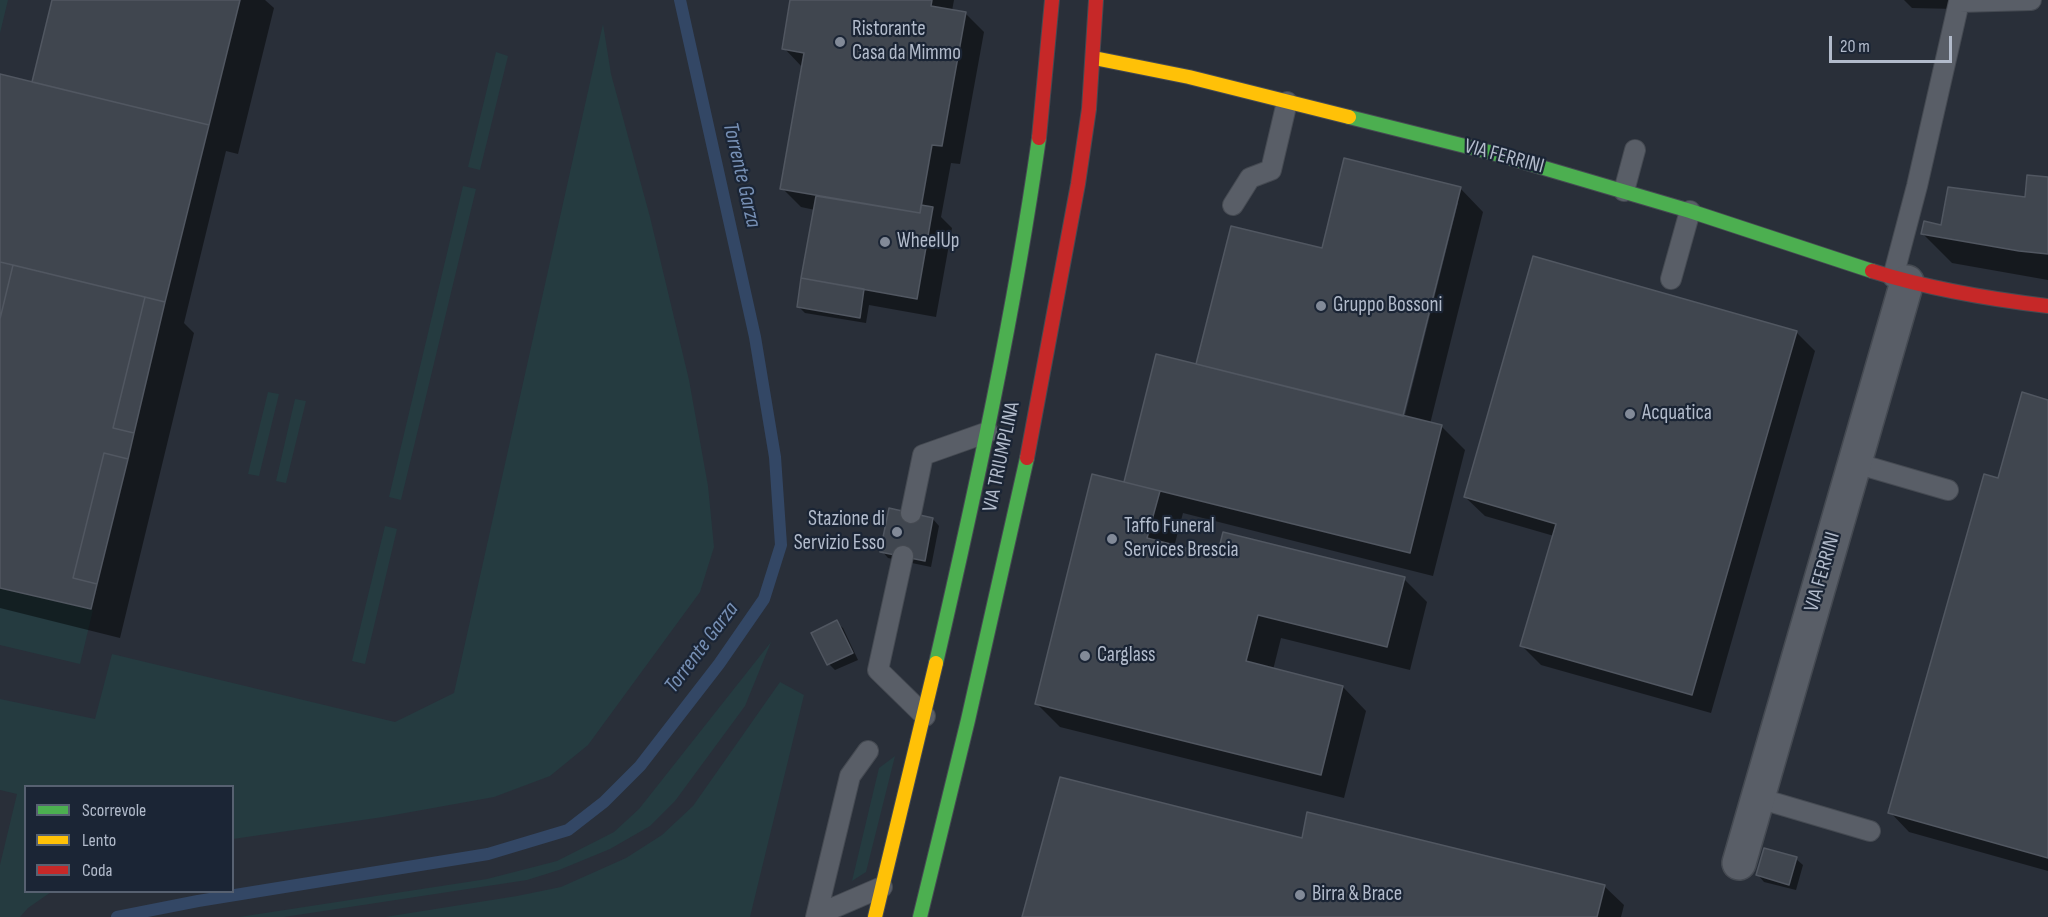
<!DOCTYPE html>
<style>
body{margin:0}
#map{position:relative;width:2048px;height:917px;overflow:hidden;background:#292f39;font-family:"Sofia Sans Condensed",sans-serif}
canvas{display:block}
.legend{position:absolute;left:24px;top:785px;width:210px;height:108px;box-sizing:border-box;background:#1b2535;border:2px solid #576171;margin:0;padding:8px 10px;list-style:none;font-size:18px;color:#b2bbcb}
.legend li{display:flex;align-items:center;gap:12px;height:30px}
.legend b{width:30px;border:2px solid #576171}
.scale{position:absolute;left:1829px;top:36px;width:123px;height:27px;box-sizing:border-box;border:3px solid #b2bbcb;border-top:0;padding-left:8px;font-size:18px;line-height:21px;white-space:nowrap;color:#b2bbcb;-webkit-text-stroke:4px #1b2535;paint-order:stroke}
</style>
<div id="map">
<canvas width="2048" height="917"></canvas>
<ul class="legend">
<li><b style="height:8px;background:#4caf50"></b>Scorrevole</li>
<li><b style="height:8px;background:#ffc107"></b>Lento</li>
<li><b style="height:8px;background:#c62828"></b>Coda</li>
</ul>
<div class="scale">20 m</div>
</div>
<script>
const context = document.querySelector('canvas').getContext('2d');
context.lineJoin = 'round';
function paint(path, color) { context.fillStyle = color; context.fill(path, 'evenodd'); }
function stroke(path, color, width, dash) { context.strokeStyle = color; context.lineWidth = width; context.lineCap = dash ? 'butt' : 'round'; context.setLineDash(dash || []); context.stroke(path); }
function write(font, color, halo, rows, align = 'center') {
  context.font = font + ' "Sofia Sans Condensed",sans-serif'; context.lineWidth = 4.5; context.setLineDash([]); context.textBaseline = 'middle'; context.strokeStyle = halo; context.fillStyle = color; for (const [text, x, y, turn = 0] of rows) {
    context.save(); context.translate(x, y); context.rotate((+turn || 0) * Math.PI / 180); context.textAlign = isNaN(turn) ? turn : align; if (halo) context.strokeText(text, 0, 0); context.fillText(text, 0, 0); context.restore();
  }
}
const green = new Path2D(`
 M 0,0 L 8,0 L 0,33 Z
 M 603,24 L 611,74 L 650,217 L 689,380 L 708,486 L 714,547 L 700,592 L 588,745 L 550,776 L 494,797 L 383,817 L 233,839 L 232,786 L 26,786 L 26,892 L 51,892 L 28,908 L 20,917 L 0,917 L 0,865 L 17,794 L 0,790 L 0,699 L 95,719 L 112,654 L 395,722 L 454,693 Z
 M 496,52 L 508,56 L 480,170 L 468,167 Z
 M 463,186 L 476,189 L 401,500 L 389,497 Z
 M 268,392 L 279,394 L 259,476 L 248,474 Z
 M 295,399 L 306,401 L 286,483 L 276,481 Z
 M 385,526 L 397,529 L 365,664 L 352,661 Z
 M 0,588 L 93,610 L 80,664 L 0,645 Z
 M 771,642 L 745,706 L 675,801 L 650,826 L 610,849 L 559,870 L 527,880 L 284,917 L 239,917 L 487,879 L 557,861 L 614,832 L 639,809 Z
 M 780,682 L 804,695 L 750,917 L 385,917 L 517,896 L 561,887 L 626,858 L 662,835 L 693,806 Z
 M 895,756 L 866,872 L 852,881 L 879,768 Z`);
const shadow = new Path2D(`
 M 54,0 L 265,0 L 274,8 L 238,154 L 226,151 L 184,323 L 194,333 L 120,638 L 0,608 L 0,76 L 37,85 Z
 M 792,0 L 954,0 L 952,11 L 965,13 L 984,32 L 960,164 L 951,163 L 941,217 L 952,228 L 936,317 L 869,305 L 866,323 L 805,313 L 798,306 L 815,210 L 801,207 L 782,188 L 803,68 L 784,48 Z
 M 1904,0 L 1956,0 L 1956,9 L 1912,8 Z
 M 2048,178 L 2048,280 L 1952,263 L 1923,234 L 2026,198 Z
 M 1460,188 L 1483,212 L 1430,424 L 1442,427 L 1465,450 L 1433,576 L 1183,513 L 1174,547 L 1218,558 L 1404,579 L 1427,602 L 1410,670 L 1281,638 L 1273,670 L 1343,687 L 1366,711 L 1344,798 L 1060,727 L 1036,703 L 1125,484 L 1157,356 L 1197,365 L 1323,250 ZM 1455,203 L 1458,203 L 1403,423 L 1400,423 Z
 M 1796,332 L 1815,351 L 1711,713 L 1541,665 L 1522,646 L 1554,536 L 1485,516 L 1465,497 Z
 M 2048,401 L 2048,871 L 1909,832 L 1890,812 L 1999,480 Z
 M 933,519 L 939,526 L 931,567 L 888,558 L 882,551 Z
 M 836,622 L 843,628 L 858,660 L 835,670 L 829,664 Z
 M 1303,840 L 1604,886 L 1624,905 L 1621,917 L 1024,917 Z
 M 1796,859 L 1803,865 L 1796,890 L 1764,882 L 1758,875 Z`);
const stream = new Path2D(`
 M 117,917 L 198,901 L 488,854 L 568,830 L 604,802 L 640,766 L 719,664 L 764,599 L 781,545 L 775,457 L 755,337 L 680,0`);
const building = new Path2D(`
 M 52,0 L 240,0 L 209,125 L 32,82 Z
 M 790,0 L 932,0 L 931,6 L 966,12 L 942,146 L 932,145 L 920,213 L 780,189 L 804,53 L 782,49 Z
 M 0,74 L 209,125 L 165,302 L 0,262 Z
 M 1344,158 L 1461,187 L 1403,416 L 1196,364 L 1231,226 L 1322,248 Z
 M 2027,175 L 2048,177 L 2048,254 L 2019,251 L 1921,234 L 1924,221 L 1941,225 L 1948,187 L 2025,197 Z
 M 816,196 L 920,213 L 921,205 L 933,207 L 917,299 L 801,278 Z
 M 1533,256 L 1797,331 L 1692,695 L 1520,646 L 1556,524 L 1464,497 Z
 M 0,262 L 13,265 L 0,319 Z
 M 13,265 L 145,297 L 113,428 L 134,433 L 128,459 L 104,453 L 73,578 L 97,584 L 91,609 L 0,588 L 0,319 Z
 M 801,278 L 864,289 L 860,318 L 797,307 Z
 M 145,297 L 165,302 L 134,433 L 113,428 Z
 M 1156,354 L 1442,425 L 1410,553 L 1124,482 Z
 M 2022,392 L 2048,400 L 2048,858 L 1888,813 L 1984,474 L 1998,478 Z
 M 104,453 L 128,459 L 97,584 L 73,578 Z
 M 1092,474 L 1160,491 L 1147,538 L 1217,556 L 1223,532 L 1405,577 L 1387,647 L 1258,615 L 1246,661 L 1343,686 L 1321,775 L 1035,704 Z
 M 889,508 L 933,518 L 925,561 L 880,552 Z
 M 837,620 L 853,653 L 827,665 L 811,633 Z
 M 1060,777 L 1302,838 L 1307,812 L 1605,885 L 1597,917 L 1022,917 Z
 M 1764,848 L 1797,857 L 1789,885 L 1756,875 Z`);
const lane = new Path2D(`
 M 1624,191 L 1635,150
 M 1233,205 L 1250,178 L 1271,170 L 1287,102
 M 1893,277 L 1917,186 L 1959,2 L 2031,0
 M 1671,279 L 1690,211
 M 1855,463 L 1948,490
 M 911,513 L 923,455 L 988,432
 M 903,556 L 878,670 L 925,716
 M 1758,798 L 1870,831
 M 817,915 L 882,887
 M 816,917 L 850,776 L 868,751`);
const street = new Path2D(`
 M 1739,863 L 1907,282`);
const fast = new Path2D(`
 M 1349,117 L 1493,153 L 1690,211 L 1872,271
 M 936,663 C 976,489 1014,315 1039,138
 M 920,917 L 968,720 L 1027,458`);
const slow = new Path2D(`
 M 1094,58 L 1189,77 L 1349,117
 M 875,917 L 936,663`);
const jam = new Path2D(`
 M 1039,138 L 1052,0
 M 1872,271 C 1930,289 1988,299 2048,306
 M 1027,458 L 1078,184 L 1089,109 L 1096,0`);
const markers = [
 [840,42,6,"#828a98"],
 [885,242,6,"#828a98"],
 [1321,306,6,"#828a98"],
 [1630,414,6,"#828a98"],
 [897,532,6,"#828a98"],
 [1112,539,6,"#828a98"],
 [1085,656,6,"#828a98"],
 [1300,895,6,"#828a98"]
];
const poiNames = [
 ["Ristorante",852,30],
 ["Casa da Mimmo",852,54],
 ["WheelUp",897,242],
 ["Gruppo Bossoni",1333,306],
 ["Acquatica",1642,414],
 ["Stazione di",885,520,"right"],
 ["Servizio Esso",885,544,"right"],
 ["Taffo Funeral",1124,527],
 ["Services Brescia",1124,551],
 ["Carglass",1097,656],
 ["Birra & Brace",1312,895]
];
const streetNames = [
 ["VIA FERRINI",1504,157,15],
 ["VIA TRIUMPLINA",1002,457,-78],
 ["VIA FERRINI",1823,572,-74]
];
const waterNames = [
 ["Torrente Garza",741,175,77],
 ["Torrente Garza",702,648,-53]
];
paint(green, '#253b40');
paint(shadow, '#0007');
stroke(stream, '#334765', 12);
paint(building, '#40464f');
stroke(building, '#515761', 1.5);
stroke(lane, '#454a52', 22);
stroke(street, '#454a52', 36);
stroke(fast, '#454a52', 16);
stroke(slow, '#454a52', 16);
stroke(jam, '#454a52', 16);
stroke(lane, '#595e67', 20);
stroke(street, '#595e67', 33);
stroke(fast, '#4caf50', 14);
stroke(slow, '#ffc107', 14);
stroke(jam, '#c62828', 14);
for (const [x, y, r, color] of markers) { const dot = new Path2D(); dot.arc(x, y, r, 0, 2 * Math.PI); context.fillStyle = color; context.fill(dot); stroke(dot, '#1b2535', 2); }
write('21px', '#b2bbcb', '#1b2535', poiNames, 'left');
write('21px', '#b2bbcb', '#1b2535', streetNames);
write('italic 22px', '#7790b5', '#1b2535', waterNames);
</script>
